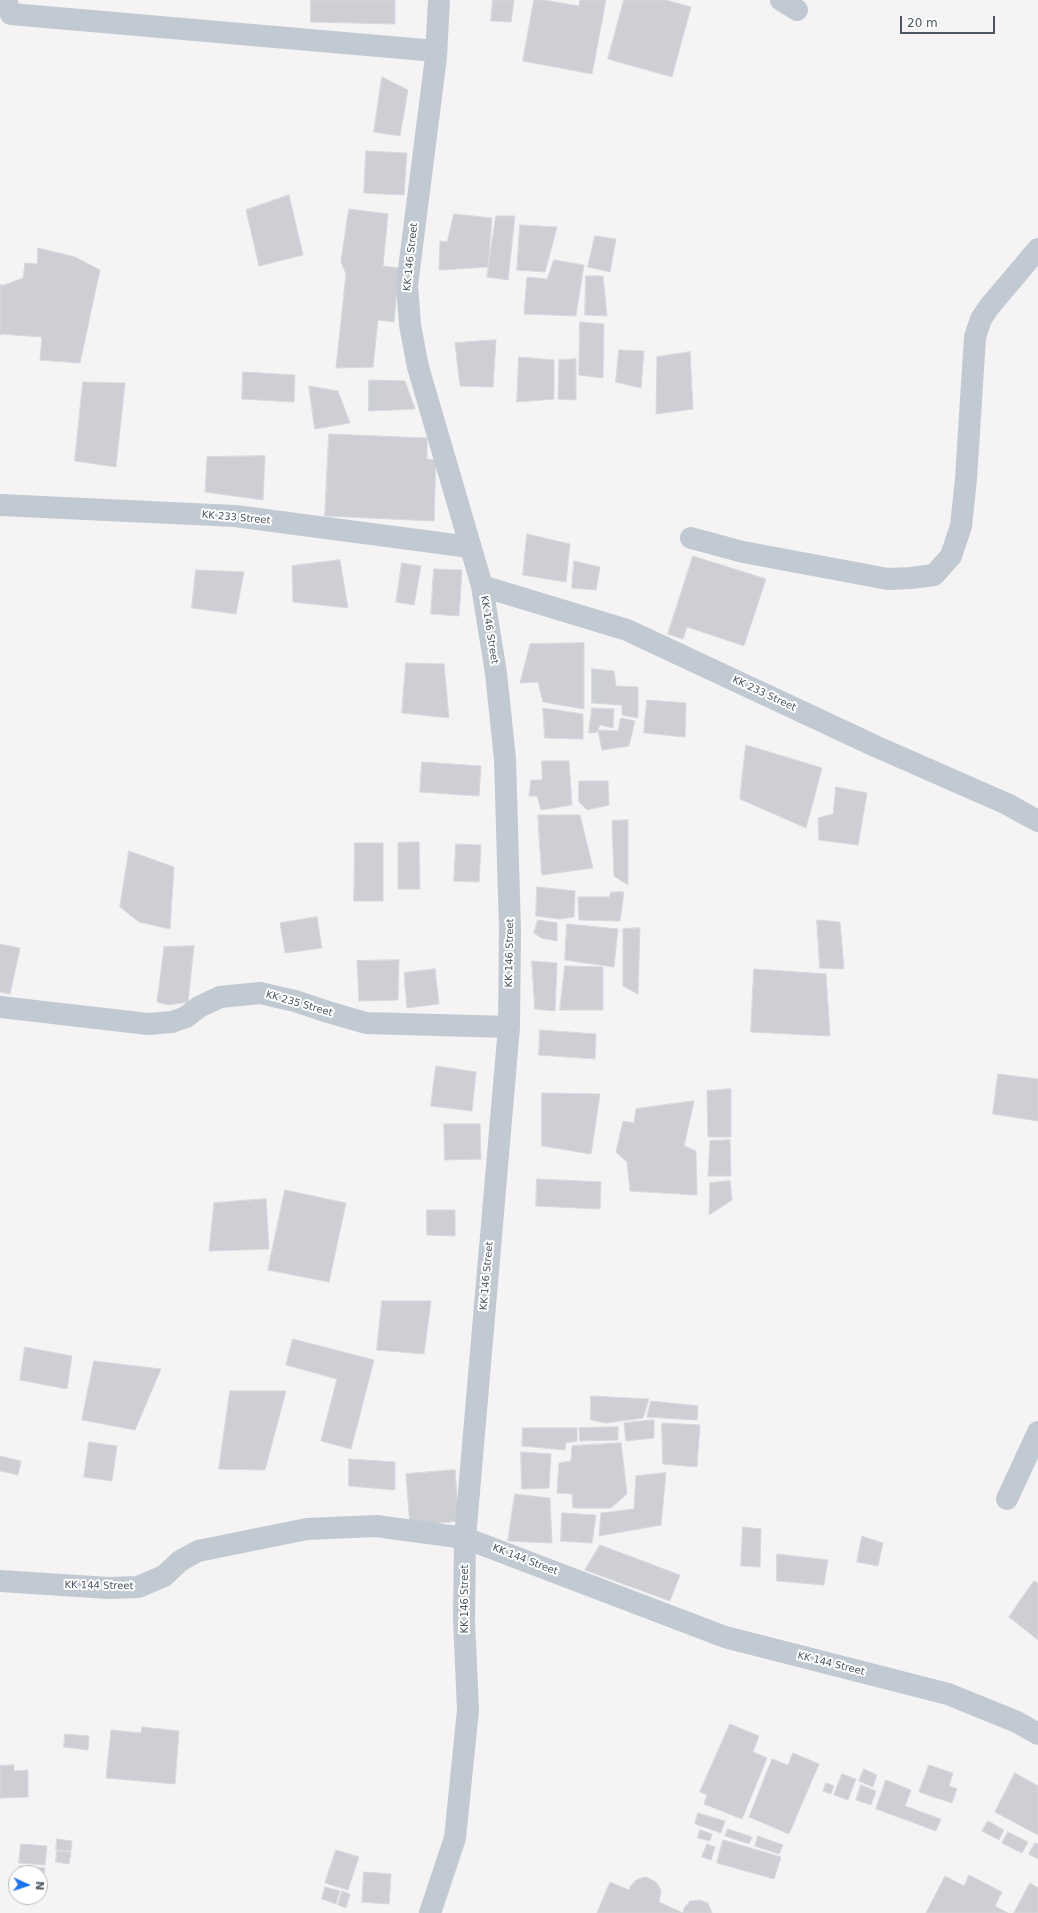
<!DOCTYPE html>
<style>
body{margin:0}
#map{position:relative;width:1038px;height:1913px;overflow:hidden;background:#f5f3f3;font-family:"DejaVu Sans",sans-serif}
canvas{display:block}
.north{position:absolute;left:8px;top:1865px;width:40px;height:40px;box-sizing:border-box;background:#fff;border:1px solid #b7bbc0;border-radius:50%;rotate:93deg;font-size:11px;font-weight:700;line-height:16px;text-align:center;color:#4a5661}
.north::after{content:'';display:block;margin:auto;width:14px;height:18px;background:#1a73e8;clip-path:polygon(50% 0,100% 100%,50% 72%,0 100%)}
.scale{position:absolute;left:900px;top:16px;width:95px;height:18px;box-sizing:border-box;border:2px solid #4a5661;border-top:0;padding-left:5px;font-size:12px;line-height:14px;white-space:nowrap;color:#4a5661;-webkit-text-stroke:3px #fff;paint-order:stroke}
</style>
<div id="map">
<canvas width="1038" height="1913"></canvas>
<div class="north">N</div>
<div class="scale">20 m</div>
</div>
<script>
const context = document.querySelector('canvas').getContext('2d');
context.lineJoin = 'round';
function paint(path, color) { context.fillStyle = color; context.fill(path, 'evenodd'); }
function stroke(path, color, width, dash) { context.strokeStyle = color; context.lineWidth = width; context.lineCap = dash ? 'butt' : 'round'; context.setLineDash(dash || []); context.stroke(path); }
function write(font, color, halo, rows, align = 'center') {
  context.font = font + ' "DejaVu Sans",sans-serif'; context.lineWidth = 4; context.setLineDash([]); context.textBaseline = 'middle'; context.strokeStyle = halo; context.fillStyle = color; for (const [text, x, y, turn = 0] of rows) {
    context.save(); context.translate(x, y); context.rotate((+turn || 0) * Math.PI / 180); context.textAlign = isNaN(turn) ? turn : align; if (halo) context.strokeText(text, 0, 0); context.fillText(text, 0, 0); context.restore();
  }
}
const building = new Path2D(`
 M 311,0 L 395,0 L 395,24 L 311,22 Z
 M 493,0 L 514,0 L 511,22 L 491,21 Z
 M 534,0 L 544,0 L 579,6 L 580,0 L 606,0 L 592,74 L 523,61 Z
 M 624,0 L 666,0 L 691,7 L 672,77 L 608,59 Z
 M 382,77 L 408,90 L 400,136 L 374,132 Z
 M 366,151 L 407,153 L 404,195 L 364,193 Z
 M 289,195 L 303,255 L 259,266 L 246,210 Z
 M 349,209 L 388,214 L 383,266 L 399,268 L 394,322 L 378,320 L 373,367 L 336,368 L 346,274 L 341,262 Z
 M 454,214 L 492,218 L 488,267 L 439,270 L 440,241 L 447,242 Z
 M 496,216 L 515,216 L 508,280 L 487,277 Z
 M 520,225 L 557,227 L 545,272 L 517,270 Z
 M 595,236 L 616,239 L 610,272 L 588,267 Z
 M 38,248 L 75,257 L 100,270 L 80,363 L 40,360 L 42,337 L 0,334 L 0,336 L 0,285 L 4,285 L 23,278 L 25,263 L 37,264 Z
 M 554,260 L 584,265 L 576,316 L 524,314 L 527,277 L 547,279 Z
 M 586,276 L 603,276 L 607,316 L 585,315 Z
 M 580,322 L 604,324 L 603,378 L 579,375 Z
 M 496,340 L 493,387 L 460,386 L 455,343 Z
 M 619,350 L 644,351 L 641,388 L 616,382 Z
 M 690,352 L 693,409 L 656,414 L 657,357 Z
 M 519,357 L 554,360 L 554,399 L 517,402 Z
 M 576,359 L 576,400 L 558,399 L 559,360 Z
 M 243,372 L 295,375 L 294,402 L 242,399 Z
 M 369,380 L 405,381 L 415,409 L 369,411 Z
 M 83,382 L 125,383 L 116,467 L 75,461 Z
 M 309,386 L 338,391 L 350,423 L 315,429 Z
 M 329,434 L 427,438 L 427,459 L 436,460 L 434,521 L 325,516 Z
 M 265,456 L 263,500 L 205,492 L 207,457 Z
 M 527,534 L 570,544 L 566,582 L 523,575 Z
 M 693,556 L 766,579 L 744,646 L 687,627 L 683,639 L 668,634 Z
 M 340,560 L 348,608 L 293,602 L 292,566 Z
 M 574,561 L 600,567 L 596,590 L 572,588 Z
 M 402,563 L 421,566 L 414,605 L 396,602 Z
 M 434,569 L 462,570 L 459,616 L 431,614 Z
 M 196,570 L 244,572 L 236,614 L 192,608 Z
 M 584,643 L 584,709 L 543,702 L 538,682 L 520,683 L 530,644 Z
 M 406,663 L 444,664 L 449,718 L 402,713 Z
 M 592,669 L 614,671 L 616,686 L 638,687 L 638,718 L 622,715 L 622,705 L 592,703 Z
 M 647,700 L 686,703 L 685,737 L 644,733 Z
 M 543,708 L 583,714 L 583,739 L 545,738 Z
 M 592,708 L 614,709 L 613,728 L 600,725 L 597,732 L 589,733 Z
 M 621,718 L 635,721 L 629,746 L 602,750 L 598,730 L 618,731 Z
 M 746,745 L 822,768 L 806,828 L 740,799 Z
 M 542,761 L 569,761 L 572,805 L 541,810 L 537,796 L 529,796 L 531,780 L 542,780 Z
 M 422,762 L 481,766 L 479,796 L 420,792 Z
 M 579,781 L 608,781 L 609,805 L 587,810 L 579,802 Z
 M 836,787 L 867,793 L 858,845 L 819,840 L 818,818 L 833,814 Z
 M 538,815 L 580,815 L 593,868 L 542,875 Z
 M 628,820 L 628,885 L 614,876 L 612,821 Z
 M 419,842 L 420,889 L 398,889 L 398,843 Z
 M 355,843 L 383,843 L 383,901 L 354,901 Z
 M 456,844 L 481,845 L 479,882 L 454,881 Z
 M 129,851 L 174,867 L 170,929 L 139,922 L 120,907 Z
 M 537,887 L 575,891 L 574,917 L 560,919 L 536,916 Z
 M 611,892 L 624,892 L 620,921 L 579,920 L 578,897 L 609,897 Z
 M 317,917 L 322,948 L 285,953 L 280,923 Z
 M 538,920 L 557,923 L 557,941 L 541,938 L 534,933 Z
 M 817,920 L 840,922 L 844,969 L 820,968 Z
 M 567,924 L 618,929 L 614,967 L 565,960 Z
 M 640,928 L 638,994 L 623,986 L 623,929 Z
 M 0,944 L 20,948 L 10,994 L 0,992 Z
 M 194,946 L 188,1002 L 168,1005 L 157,1002 L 164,947 Z
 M 399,960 L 398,1000 L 359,1001 L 357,961 Z
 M 532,961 L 557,963 L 555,1011 L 535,1009 Z
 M 565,966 L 603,967 L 603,1010 L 560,1010 Z
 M 435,969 L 439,1004 L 407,1008 L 404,973 Z
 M 754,969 L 826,974 L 830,1036 L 751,1032 Z
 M 540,1030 L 596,1034 L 595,1059 L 539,1055 Z
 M 436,1066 L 476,1072 L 472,1111 L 431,1106 Z
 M 998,1074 L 1038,1079 L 1038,1121 L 993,1114 Z
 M 731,1089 L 731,1137 L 708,1137 L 707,1091 Z
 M 542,1093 L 600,1094 L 591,1154 L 542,1146 Z
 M 694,1101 L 684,1146 L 696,1151 L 697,1195 L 630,1191 L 627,1162 L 616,1152 L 623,1121 L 634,1123 L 636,1109 Z
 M 444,1124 L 480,1124 L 481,1159 L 445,1160 Z
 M 730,1140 L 731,1176 L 708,1176 L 710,1141 Z
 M 537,1179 L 601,1182 L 600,1209 L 536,1206 Z
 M 730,1181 L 732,1200 L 709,1215 L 710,1183 Z
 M 285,1190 L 346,1203 L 329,1282 L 268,1270 Z
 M 266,1199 L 269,1249 L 209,1251 L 214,1203 Z
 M 427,1210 L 455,1210 L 455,1236 L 427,1235 Z
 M 382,1301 L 431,1301 L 424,1354 L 377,1350 Z
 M 293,1339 L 374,1360 L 351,1449 L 321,1441 L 337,1379 L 286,1365 Z
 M 25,1347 L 72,1356 L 67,1389 L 20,1380 Z
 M 94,1361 L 161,1369 L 135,1430 L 82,1420 Z
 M 230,1391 L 286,1391 L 265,1470 L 219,1469 Z
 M 591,1396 L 649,1399 L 643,1418 L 606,1423 L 591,1420 Z
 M 651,1401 L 698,1406 L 697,1420 L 647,1417 Z
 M 654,1420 L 654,1438 L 626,1441 L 624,1423 Z
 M 662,1423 L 700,1425 L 697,1467 L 663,1464 Z
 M 618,1427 L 618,1440 L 580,1441 L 579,1428 Z
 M 523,1428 L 577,1428 L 577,1441 L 566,1443 L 565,1450 L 522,1446 Z
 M 89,1442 L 117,1446 L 112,1481 L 84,1477 Z
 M 621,1443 L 627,1494 L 611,1508 L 573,1508 L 572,1494 L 557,1493 L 559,1463 L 571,1461 L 572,1446 Z
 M 521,1452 L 551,1454 L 549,1488 L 522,1489 Z
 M 0,1456 L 21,1461 L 18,1475 L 0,1471 Z
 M 349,1459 L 395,1462 L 395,1490 L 349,1486 Z
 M 455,1470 L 459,1521 L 410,1526 L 406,1474 Z
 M 666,1473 L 661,1525 L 599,1536 L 601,1513 L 634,1509 L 636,1476 Z
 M 515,1494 L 550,1498 L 552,1543 L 508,1541 Z
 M 562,1513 L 596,1515 L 592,1543 L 561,1541 Z
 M 743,1527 L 761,1529 L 760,1567 L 741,1566 Z
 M 862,1536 L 883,1543 L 878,1566 L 857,1562 Z
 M 600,1545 L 680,1575 L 670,1601 L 585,1570 Z
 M 777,1554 L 828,1560 L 824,1585 L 777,1581 Z
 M 1034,1581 L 1038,1583 L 1038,1640 L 1009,1617 Z
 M 730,1724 L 759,1736 L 753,1752 L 767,1758 L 742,1819 L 704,1804 L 707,1795 L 700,1792 Z
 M 142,1727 L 179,1731 L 175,1784 L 106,1778 L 111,1730 L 141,1733 Z
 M 65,1734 L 89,1736 L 88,1750 L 64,1747 Z
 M 793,1753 L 819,1764 L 789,1834 L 749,1817 L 772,1759 L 788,1765 Z
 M 14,1765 L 14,1771 L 28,1770 L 28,1797 L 0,1798 L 0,1766 Z
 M 929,1765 L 953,1773 L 949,1786 L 957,1789 L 952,1803 L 919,1792 Z
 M 864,1769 L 877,1775 L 873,1787 L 859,1781 Z
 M 1015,1773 L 1038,1786 L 1038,1835 L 995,1812 Z
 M 842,1774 L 856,1779 L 848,1800 L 834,1795 Z
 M 886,1780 L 911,1790 L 905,1806 L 941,1819 L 936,1831 L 876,1809 Z
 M 826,1783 L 834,1786 L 831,1794 L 823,1791 Z
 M 861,1785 L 876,1791 L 871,1805 L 856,1800 Z
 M 698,1813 L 725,1821 L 721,1833 L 695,1824 Z
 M 988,1821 L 1004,1830 L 999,1840 L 982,1831 Z
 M 728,1829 L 752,1837 L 749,1844 L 725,1836 Z
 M 700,1830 L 712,1834 L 710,1841 L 698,1838 Z
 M 1008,1832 L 1028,1842 L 1022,1853 L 1002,1843 Z
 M 758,1836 L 783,1845 L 779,1854 L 755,1846 Z
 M 57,1839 L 72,1841 L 71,1851 L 56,1850 Z
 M 723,1840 L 781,1857 L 774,1879 L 717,1863 Z
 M 1035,1843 L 1038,1844 L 1038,1859 L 1029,1854 Z
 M 21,1844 L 47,1846 L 45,1865 L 19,1863 Z
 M 707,1844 L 715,1847 L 711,1860 L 702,1857 Z
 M 336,1850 L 359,1857 L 348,1890 L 325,1883 Z
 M 57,1851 L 71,1852 L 69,1864 L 56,1862 Z
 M 19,1866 L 45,1868 L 43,1882 L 40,1881 L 40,1873 L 19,1873 Z
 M 364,1872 L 391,1874 L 389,1904 L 362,1902 Z
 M 969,1875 L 1002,1892 L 995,1906 L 1008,1913 L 926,1913 L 945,1876 L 964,1886 Z
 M 646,1877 L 656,1882 L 661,1890 L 659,1902 L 683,1913 L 684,1908 L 690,1901 L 699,1900 L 708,1903 L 712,1913 L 597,1913 L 610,1882 L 629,1890 L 630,1887 L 636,1880 Z
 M 1030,1883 L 1038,1888 L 1038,1913 L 1014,1913 Z
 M 325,1887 L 340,1891 L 336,1904 L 322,1899 Z
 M 342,1891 L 350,1894 L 346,1908 L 338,1905 Z`);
const minor = new Path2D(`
 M 6,0 L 11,14 L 436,51
 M 781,0 L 797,10
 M 0,505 L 235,516 L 470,547
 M 691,538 L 743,552 L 888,579 L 911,578 L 934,575 L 951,556 L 961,526 L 966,479 L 975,337 L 981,319 L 989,307 L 1038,249
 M 482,586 L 627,630 L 875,746 L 1007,804 L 1038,821
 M 0,1007 L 148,1024 L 172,1022 L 186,1017 L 199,1007 L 220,997 L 260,993 L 295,1001 L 328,1012 L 366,1023 L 509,1027
 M 1007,1499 L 1038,1432
 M 0,1581 L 109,1588 L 138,1587 L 164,1576 L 180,1561 L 198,1551 L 307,1529 L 376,1526 L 465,1538 L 725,1637 L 948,1694 L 1017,1722 L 1038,1734
 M 430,1913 L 455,1838 L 468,1710 L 464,1620 L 465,1538 L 509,1027 L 510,931 L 505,759 L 496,673 L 482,586 L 418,367 L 410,325 L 407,285 L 436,57 L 439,0`);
const streetNames = [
 ["KK 146 Street",411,257,-84],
 ["KK 233 Street",236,518,5],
 ["KK 146 Street",489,630,81],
 ["KK 233 Street",764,694,25],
 ["KK 146 Street",510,953,-89],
 ["KK 235 Street",299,1004,16],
 ["KK 146 Street",487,1276,-85],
 ["KK 144 Street",525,1560,21],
 ["KK 144 Street",99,1586,1],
 ["KK 146 Street",465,1599,-90],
 ["KK 144 Street",831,1664,14]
];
paint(building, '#cdcfd5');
stroke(building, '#d7d9de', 1);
stroke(minor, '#c1cad2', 22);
write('10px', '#4a5661', '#fff', streetNames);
</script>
